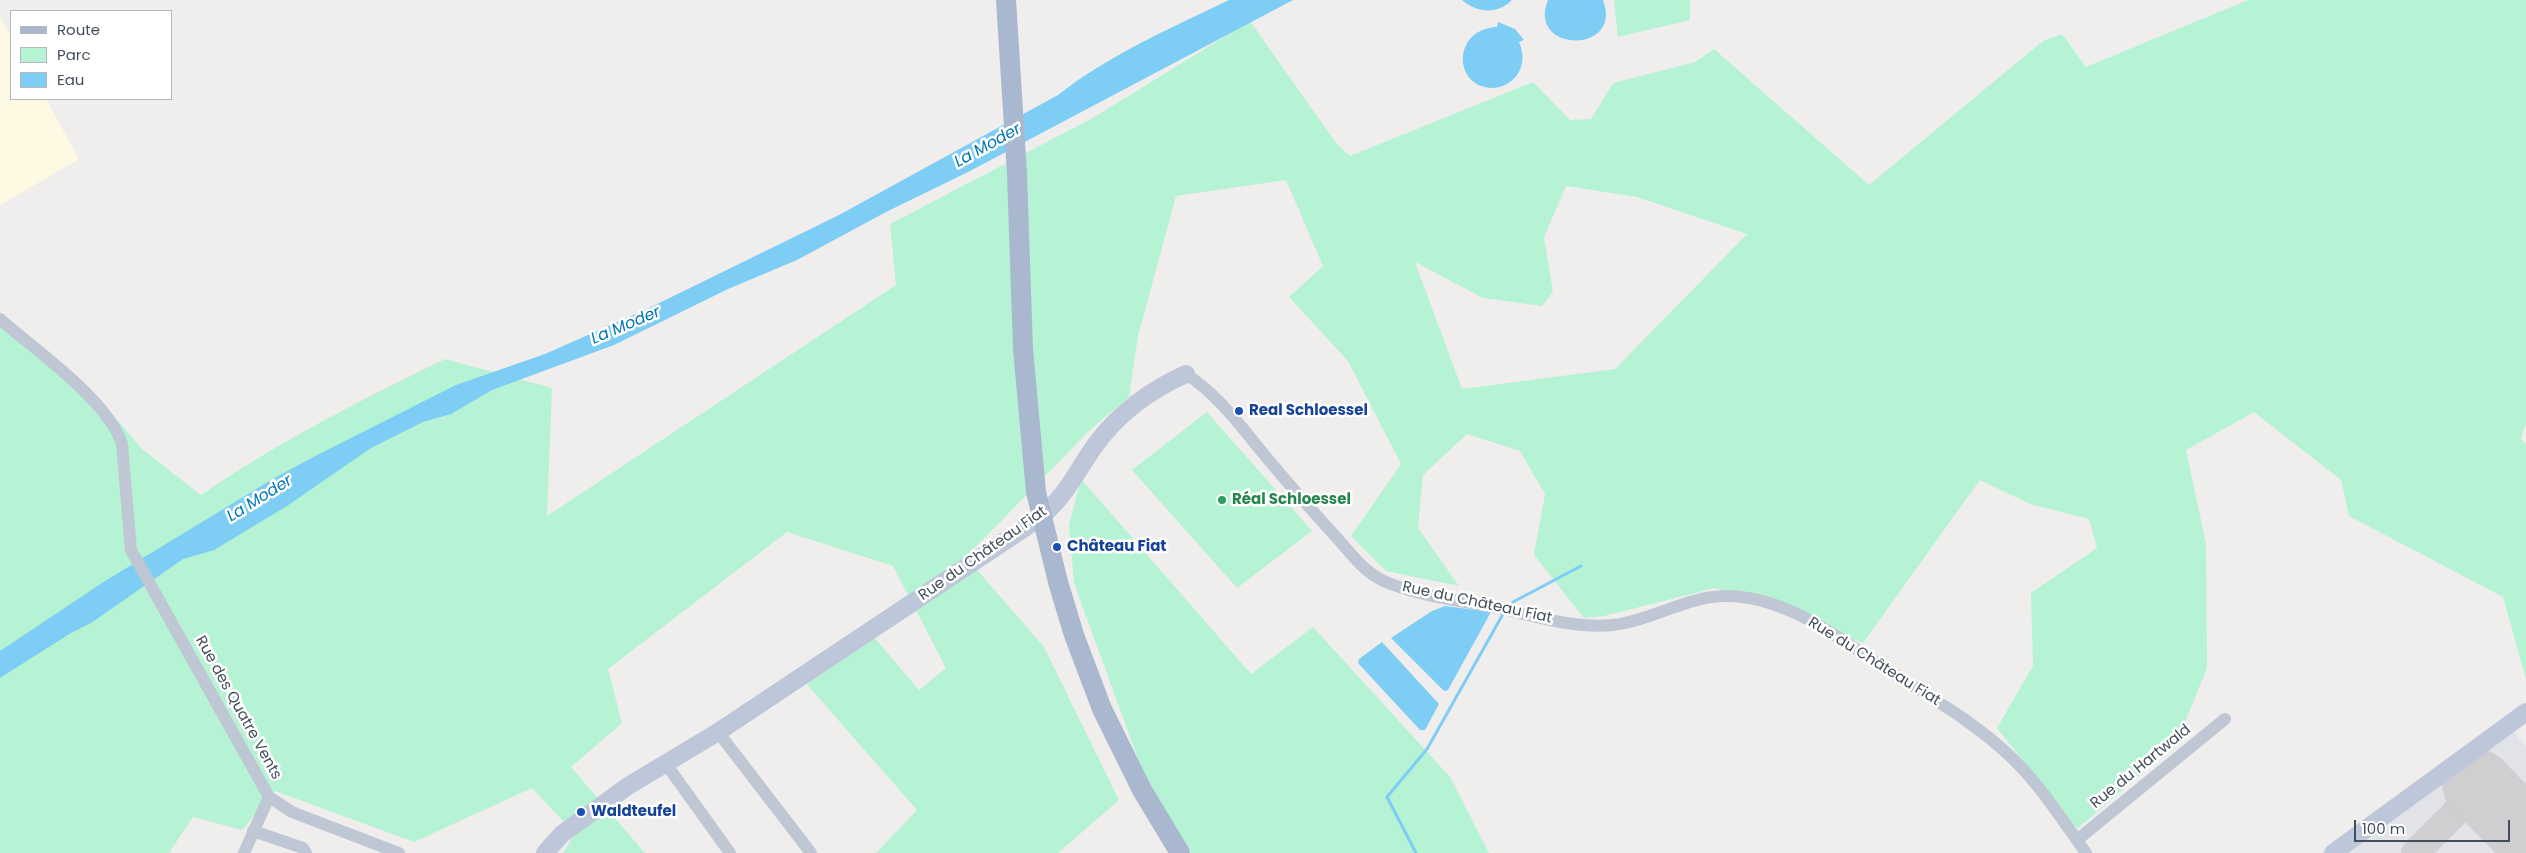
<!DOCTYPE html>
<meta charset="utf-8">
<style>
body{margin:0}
#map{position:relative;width:2526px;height:853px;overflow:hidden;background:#f0eded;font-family:Poppins,sans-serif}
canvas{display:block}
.legend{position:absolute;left:10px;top:10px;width:162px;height:90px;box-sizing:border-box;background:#fff;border:1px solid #b4b8be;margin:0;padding:6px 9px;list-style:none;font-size:15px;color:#434e5c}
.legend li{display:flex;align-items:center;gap:10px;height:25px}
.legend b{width:25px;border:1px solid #b4b8be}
.scale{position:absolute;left:2354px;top:820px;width:156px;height:22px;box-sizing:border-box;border:2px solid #434e5c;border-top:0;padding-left:6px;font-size:15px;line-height:18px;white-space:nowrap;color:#434e5c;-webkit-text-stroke:4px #fff;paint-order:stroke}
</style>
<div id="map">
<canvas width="2526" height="853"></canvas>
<ul class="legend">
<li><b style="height:6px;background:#a9b8cf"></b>Route</li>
<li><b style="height:14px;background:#b6f3d5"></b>Parc</li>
<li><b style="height:14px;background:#7ecdf5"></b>Eau</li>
</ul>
<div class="scale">100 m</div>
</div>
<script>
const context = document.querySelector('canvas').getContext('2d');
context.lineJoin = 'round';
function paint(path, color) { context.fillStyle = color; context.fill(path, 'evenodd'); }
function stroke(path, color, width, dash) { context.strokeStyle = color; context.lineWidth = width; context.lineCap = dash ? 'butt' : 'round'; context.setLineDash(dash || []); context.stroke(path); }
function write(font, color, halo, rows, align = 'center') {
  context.font = font + ' Poppins,sans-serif'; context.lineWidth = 5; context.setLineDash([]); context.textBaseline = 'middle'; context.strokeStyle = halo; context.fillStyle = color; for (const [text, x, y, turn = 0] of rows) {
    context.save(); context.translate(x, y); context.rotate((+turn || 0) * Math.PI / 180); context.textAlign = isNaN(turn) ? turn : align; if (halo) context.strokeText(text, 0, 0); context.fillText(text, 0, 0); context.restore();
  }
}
const commercial = new Path2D(`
 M 0,16 L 11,36 L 11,99 L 46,99 L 79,159 L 0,205 Z`);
const airport = new Path2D(`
 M 2513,731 L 2526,746 L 2526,853 L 2348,853 Z`);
const green = new Path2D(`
 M 1614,0 L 1690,0 L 1690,20 L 1618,37 Z
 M 2248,0 L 2526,0 L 2526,424 L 2521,438 L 2526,445 L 2526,679 L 2503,597 L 2349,516 L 2341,480 L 2254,412 L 2186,450 L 2206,544 L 2207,668 L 2176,744 L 2077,829 L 1997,728 L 2033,666 L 2031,593 L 2097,548 L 2089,519 L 2030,504 L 1980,480 L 1863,643 L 1715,588 L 1604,616 L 1584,618 L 1534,555 L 1545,494 L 1520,451 L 1467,434 L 1423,475 L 1418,528 L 1459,586 L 1386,571 L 1351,536 L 1401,464 L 1348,361 L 1289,297 L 1323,266 L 1286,180 L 1176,196 L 1138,336 L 1129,397 L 1091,429 L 966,557 L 1044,647 L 1119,800 L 1058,853 L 876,853 L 917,810 L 804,681 L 873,636 L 919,690 L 946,668 L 893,566 L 787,532 L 608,669 L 622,723 L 571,767 L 645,853 L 563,853 L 575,834 L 532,788 L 414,842 L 275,791 L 242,830 L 193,817 L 169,853 L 0,853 L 0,313 L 107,408 L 142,449 L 201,495 C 278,442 361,400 445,359 L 552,388 L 547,516 L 896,285 L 890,224 L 1091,119 L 1250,21 L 1336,143 L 1350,156 L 1533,82 L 1570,120 L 1591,119 L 1613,83 L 1695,62 L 1714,49 L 1869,185 L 2043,41 L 2062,34 L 2086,67 ZM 1566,186 L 1637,197 L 1747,234 L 1615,369 L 1462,389 L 1415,262 L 1483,298 L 1542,306 L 1553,292 L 1544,237 Z
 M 1207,412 L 1312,531 L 1237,588 L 1132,470 Z
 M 1081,479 L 1251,674 L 1313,627 L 1450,777 L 1489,853 L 1191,853 L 1145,778 L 1074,583 L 1069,525 Z`);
const water = new Path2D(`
 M 1229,0 L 1293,0 L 968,172 L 886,212 L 797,260 L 728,289 L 614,345 L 492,390 L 451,414 L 423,422 L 371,448 L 287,506 L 214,550 L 183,559 L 91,623 L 71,633 L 0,678 L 0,651 L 105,581 L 276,477 L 321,453 L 456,385 L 545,354 L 649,308 L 839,215 L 1058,95 C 1109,55 1171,28 1229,0 Z
 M 1462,0 L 1512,0 C 1497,15 1477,13 1462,0 Z
 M 1548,0 L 1603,0 C 1624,55 1526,53 1548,0 Z
 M 1498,22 L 1515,29 L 1524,40 L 1519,42 C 1524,53 1524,65 1517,75 C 1511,83 1503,87 1494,88 C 1453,89 1451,29 1497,27 Z
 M 1445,606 L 1491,612 L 1448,690 L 1444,691 L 1391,638 L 1432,611 Z
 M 1382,642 L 1439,704 L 1425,730 L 1420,730 L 1358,663 L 1359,659 Z`);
const stream = new Path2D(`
 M 1513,602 L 1581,566
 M 1416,853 L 1387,797 L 1427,749 L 1503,614`);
const taxiway = new Path2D(`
 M 2415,853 L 2470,798 L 2481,797 L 2496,804`);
const runway = new Path2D(`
 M 2477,784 L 2526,834`);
const street = new Path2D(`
 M 0,319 C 36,351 107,399 122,444 L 131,550 L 269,797 L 292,812 L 399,853
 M 1186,374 C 1217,394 1239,424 1262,452 C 1287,482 1312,511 1338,539 C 1353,556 1365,573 1386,582 C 1422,597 1462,601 1499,608 C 1535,616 1575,629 1613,625 C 1650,621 1686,597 1724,596 C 1786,595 1841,640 1891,672 C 1933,699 1976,723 2012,758 C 2041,786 2063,821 2086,853
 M 718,732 L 811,853
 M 666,764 L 730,853
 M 253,831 L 303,848 L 306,853
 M 2077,840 L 2225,719
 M 244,853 L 269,797`);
const secondary = new Path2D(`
 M 545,853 L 562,834 L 628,786 L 718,732 L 1041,517 C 1069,492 1076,472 1096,444 C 1119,413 1152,389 1186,374
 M 2333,853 L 2526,712`);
const primary = new Path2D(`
 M 1006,0 L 1017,174 L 1023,349 L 1036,492 L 1058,582 L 1074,635 L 1102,709 L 1142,790 L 1180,853`);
const markers = [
 [1239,411,5,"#1a4fb4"],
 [1222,500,5,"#2e9e5b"],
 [1057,547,5,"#1a4fb4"],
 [581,812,5,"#1a4fb4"]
];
const transitNames = [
 ["Real Schloessel",1249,411],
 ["Château Fiat",1067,547],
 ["Waldteufel",591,812]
];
const leisureNames = [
 ["Réal Schloessel",1232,500]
];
const streetNames = [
 ["Rue du Château Fiat",983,554,-35],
 ["Rue du Château Fiat",1477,603,12],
 ["Rue du Château Fiat",1874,662,32],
 ["Rue des Quatre Vents",238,708,61],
 ["Rue du Hartwald",2141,767,-39]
];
const waterNames = [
 ["La Moder",988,146,-29],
 ["La Moder",626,326,-23],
 ["La Moder",260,499,-32]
];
paint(commercial, '#fef9e3');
paint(airport, '#e1e3e9');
paint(green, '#b6f3d5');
paint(water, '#7ecdf5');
stroke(stream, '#7ecdf5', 3);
stroke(taxiway, '#cfcfd2', 28);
stroke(runway, '#cfcfd2', 70);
stroke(street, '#bfc7d4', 12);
stroke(secondary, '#bdc7d9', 18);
stroke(primary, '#a9b8cf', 20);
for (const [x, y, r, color] of markers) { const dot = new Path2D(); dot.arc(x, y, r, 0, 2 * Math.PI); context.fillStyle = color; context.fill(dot); stroke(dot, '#fff', 2); }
write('bold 15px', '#164399', '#fff', transitNames, 'left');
write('bold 15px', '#27864d', '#fff', leisureNames, 'left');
write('15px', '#434e5c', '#fff', streetNames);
write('italic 16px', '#0077b3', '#fff', waterNames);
</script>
